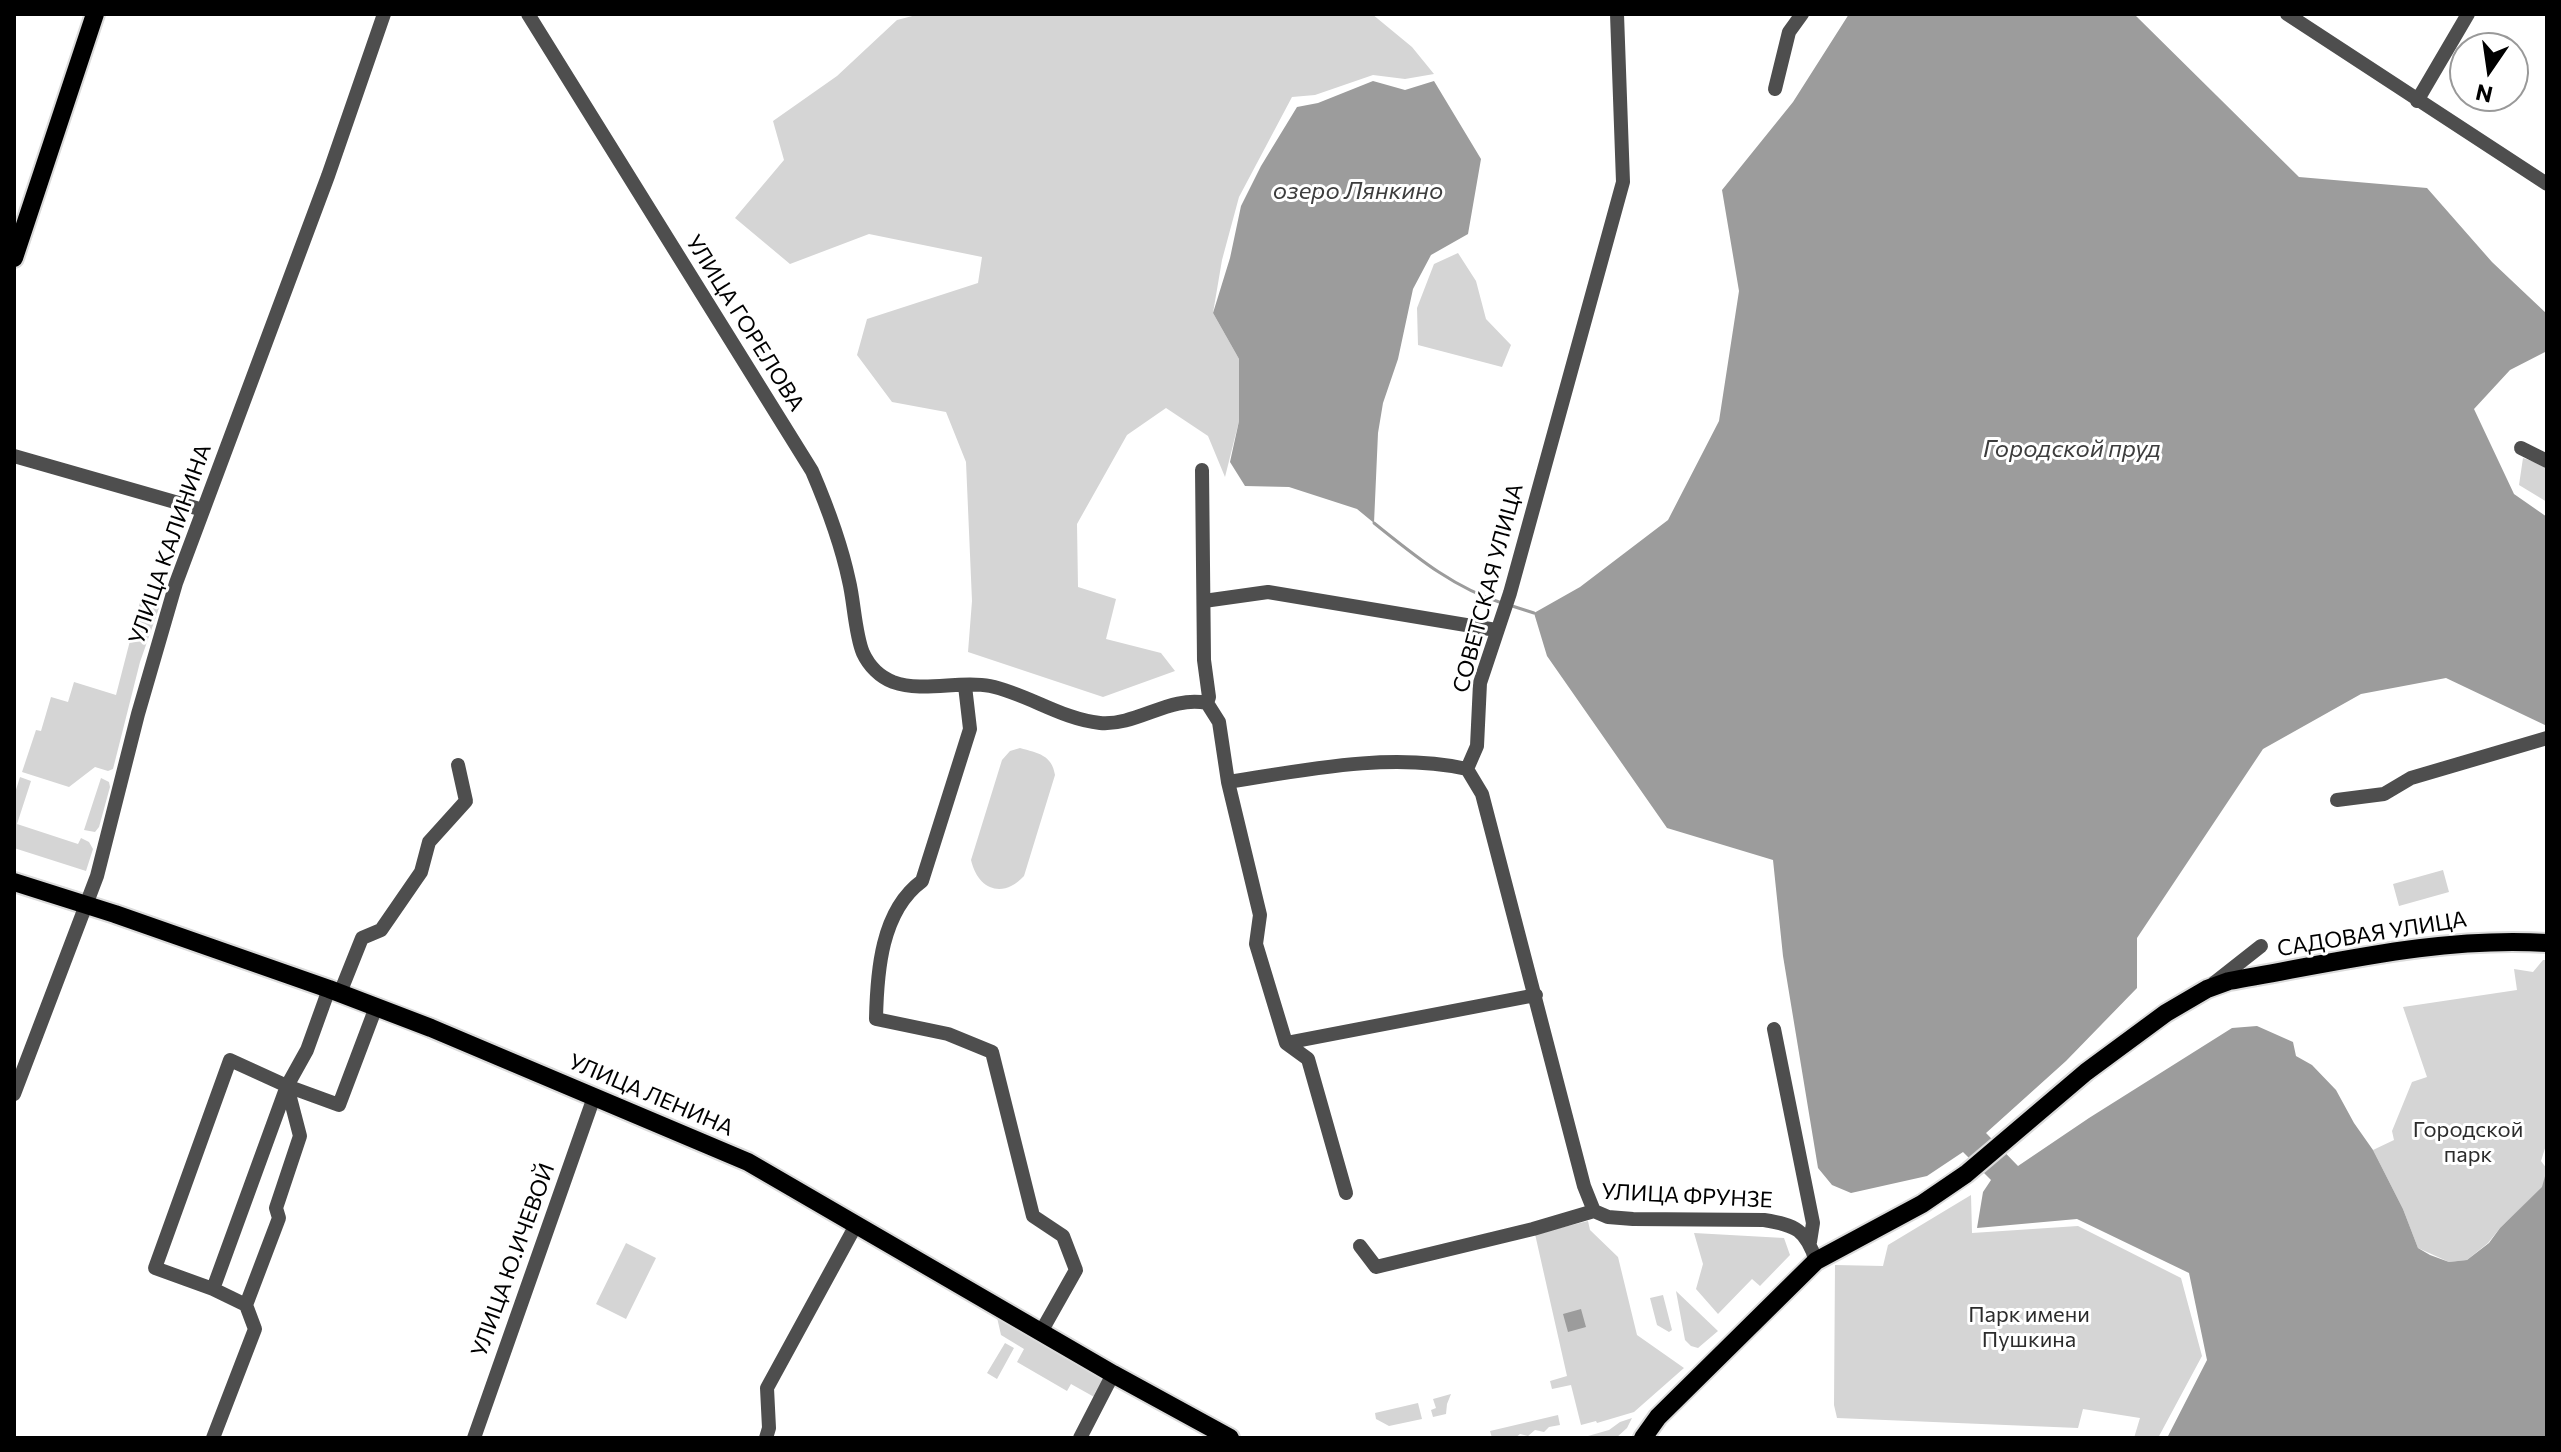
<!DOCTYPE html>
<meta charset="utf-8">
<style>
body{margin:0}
#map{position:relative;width:2561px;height:1452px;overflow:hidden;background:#fff;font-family:Commissioner,sans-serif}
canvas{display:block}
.frame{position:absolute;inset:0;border:16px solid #000;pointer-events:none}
.north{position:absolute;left:2449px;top:32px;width:80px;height:80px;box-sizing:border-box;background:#fff;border:2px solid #999;border-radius:50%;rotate:193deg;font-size:22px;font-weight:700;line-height:32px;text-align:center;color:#000}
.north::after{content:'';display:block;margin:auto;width:28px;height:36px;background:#000;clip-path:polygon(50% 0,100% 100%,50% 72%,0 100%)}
</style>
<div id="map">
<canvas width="2561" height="1452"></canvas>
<div class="frame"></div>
<div class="north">N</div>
</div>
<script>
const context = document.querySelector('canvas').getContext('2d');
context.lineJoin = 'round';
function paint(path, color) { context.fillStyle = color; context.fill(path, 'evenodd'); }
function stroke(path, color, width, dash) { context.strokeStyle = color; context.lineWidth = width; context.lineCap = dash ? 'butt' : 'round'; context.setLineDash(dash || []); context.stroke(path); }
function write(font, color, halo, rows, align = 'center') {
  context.font = font + ' Commissioner,sans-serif'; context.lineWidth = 6; context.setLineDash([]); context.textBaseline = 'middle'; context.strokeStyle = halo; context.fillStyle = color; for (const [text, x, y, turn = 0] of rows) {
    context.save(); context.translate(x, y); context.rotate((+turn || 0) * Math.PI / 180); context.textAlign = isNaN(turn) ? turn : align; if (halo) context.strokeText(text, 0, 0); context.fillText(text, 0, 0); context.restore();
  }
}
const green = new Path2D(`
 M 920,14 L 1372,14 L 1412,47 L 1434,74 L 1405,79 L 1373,75 L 1315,95 L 1292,97 L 1239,197 L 1222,260 L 1213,313 L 1239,359 L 1239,421 L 1225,477 L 1208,436 L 1166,408 L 1127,435 L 1077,524 L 1078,587 L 1116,599 L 1106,639 L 1161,653 L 1175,671 L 1103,697 L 968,652 L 972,601 L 966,462 L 946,412 L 892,402 L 857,355 L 867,319 L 978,283 L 982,257 L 869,234 L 790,264 L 735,218 L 784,160 L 773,121 L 837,76 L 897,20 Z
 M 1458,253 L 1476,281 L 1486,319 L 1511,345 L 1502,367 L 1418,345 L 1417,308 L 1434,264 Z
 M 2523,458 L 2547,466 L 2547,502 L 2519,485 Z
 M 145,596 L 157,598 L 159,608 L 140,662 L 113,769 L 108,771 L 95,767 L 69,787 L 22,772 L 36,730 L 41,731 L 51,697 L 68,702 L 74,682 L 116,695 L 140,602 Z
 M 1020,748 C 1038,753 1052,755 1055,775 L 1024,876 C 1003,899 978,890 971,860 L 1002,760 L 1010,751 Z
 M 20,777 L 31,781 L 17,824 L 78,844 L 81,838 L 89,842 L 93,849 L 86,871 L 14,848 L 14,796 Z
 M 101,778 L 109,782 L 110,787 L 99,827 L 95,832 L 84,830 Z
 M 2443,870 L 2449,892 L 2399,906 L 2393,884 Z
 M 2543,960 L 2547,960 L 2547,1142 L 2541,1161 L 2547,1169 L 2543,1187 L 2500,1228 L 2488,1243 L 2467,1260 L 2449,1262 L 2418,1248 L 2403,1209 L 2373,1150 L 2394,1140 L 2392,1131 L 2412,1082 L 2427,1077 L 2403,1007 L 2517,990 L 2514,969 L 2533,972 Z
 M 1971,1195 L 1972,1233 L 2078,1226 L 2181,1278 L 2202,1356 L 2158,1438 L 2134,1438 L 2140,1418 L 2083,1409 L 2078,1428 L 1837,1418 L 1834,1405 L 1835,1265 L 1883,1266 L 1888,1245 Z
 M 1588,1221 L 1590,1230 L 1618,1257 L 1637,1335 L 1684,1368 L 1634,1412 L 1597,1423 L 1596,1421 L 1581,1425 L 1571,1385 L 1552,1389 L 1550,1381 L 1567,1376 L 1535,1234 Z
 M 1694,1233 L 1784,1238 L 1790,1255 L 1760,1286 L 1752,1279 L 1718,1314 L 1696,1289 L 1703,1264 Z
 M 626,1243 L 656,1258 L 626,1319 L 596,1304 Z
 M 1676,1291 L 1718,1331 L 1698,1348 L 1691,1346 L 1685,1340 Z
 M 1663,1295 L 1672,1330 L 1669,1332 L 1657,1325 L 1650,1298 Z
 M 996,1313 L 1101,1374 L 1104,1382 L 1096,1398 L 1071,1384 L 1067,1391 L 1017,1362 L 1024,1349 L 1001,1335 Z
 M 1005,1343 L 1014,1348 L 997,1379 L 987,1373 Z
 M 1451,1394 L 1447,1404 L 1446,1414 L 1433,1417 L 1431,1410 L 1436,1408 L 1433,1399 Z
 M 1418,1403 L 1422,1419 L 1389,1426 L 1376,1419 L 1375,1413 Z
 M 1558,1415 L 1560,1425 L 1549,1427 L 1544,1432 L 1535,1430 L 1528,1436 L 1520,1434 L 1515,1438 L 1492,1438 L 1490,1431 Z
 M 1632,1418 L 1627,1428 L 1616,1438 L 1581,1438 L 1609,1430 L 1620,1422 Z`);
const water = new Path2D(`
 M 1849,14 L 2134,14 L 2299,177 L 2427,188 L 2492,262 L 2547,314 L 2547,351 L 2510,370 L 2474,409 L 2514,494 L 2547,517 L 2547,726 L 2446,678 L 2361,694 L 2263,749 L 2137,938 L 2137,988 L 2066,1061 L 1986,1133 L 2018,1166 L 2089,1118 L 2232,1028 L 2257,1026 L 2293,1042 L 2296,1056 L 2312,1065 L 2336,1090 L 2354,1123 L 2373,1150 L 2403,1209 L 2418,1248 L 2430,1255 L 2449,1262 L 2467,1260 L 2489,1243 L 2500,1228 L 2542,1187 L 2547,1169 L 2547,1438 L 2167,1438 L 2207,1360 L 2189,1273 L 2077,1219 L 1977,1228 L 1983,1192 L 1991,1180 L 1963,1152 L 1927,1176 L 1851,1193 L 1832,1185 L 1818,1168 L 1783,956 L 1773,860 L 1667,828 L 1547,656 L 1534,613 L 1580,587 L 1668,520 L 1719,421 L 1739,291 L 1722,190 L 1793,102 Z
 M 1373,81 L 1405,90 L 1434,81 L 1481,159 L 1468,234 L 1431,255 L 1413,289 L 1398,359 L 1383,403 L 1378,433 L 1374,523 L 1357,509 L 1289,487 L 1245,486 L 1230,462 L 1239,421 L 1239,359 L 1213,313 L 1230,258 L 1241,206 L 1261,166 L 1297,107 L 1318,103 Z
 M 1581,1309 L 1586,1327 L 1568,1332 L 1563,1314 Z`);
const stream = new Path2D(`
 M 1374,523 C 1414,555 1453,588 1502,603
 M 1509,605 L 1534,613`);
const minor = new Path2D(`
 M 528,14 L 812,471 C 827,506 841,543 849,581 C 854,601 855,634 863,653 C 869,666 880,677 893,682 C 924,693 959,680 990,686 C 1028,694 1061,719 1100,723 C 1137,726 1170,695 1207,703
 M 2287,14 L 2547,184
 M 1775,89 L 1789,32 L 1802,14
 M 2417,101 L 2468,14
 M 2521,448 L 2547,461
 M 14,456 L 203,510
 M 1202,470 L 1204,660 L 1209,697 L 1207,703 L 1219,722 L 1228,782 L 1260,915 L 1256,944 L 1286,1043 L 1308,1059 L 1346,1193
 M 1204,601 L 1268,592 L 1496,630
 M 965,686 L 970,729 L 922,881 C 881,911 877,972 876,1019 L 948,1034 L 992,1052 L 1033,1216 L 1063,1236 L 1076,1270 L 1041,1332
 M 1467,769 L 1477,746 L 1480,683 L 1510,593 L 1623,182 L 1617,14
 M 1467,769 L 1482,794 L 1584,1186 L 1594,1211
 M 1228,782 C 1305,770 1390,752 1467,769
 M 2337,800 L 2384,794 L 2411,778 L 2547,738
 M 2214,983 L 2261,946
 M 340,993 L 362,938 L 381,930 L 421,872 L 429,842 L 466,801 L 458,765
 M 1774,1029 L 1813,1223 L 1810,1242
 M 1286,1043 L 1536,995
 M 14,1094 L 97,876 L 138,714 L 176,583 L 328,176 L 384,14
 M 1360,1246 L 1376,1267 L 1533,1229 L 1594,1211 L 1608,1217 L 1633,1219 L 1764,1220 C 1796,1225 1806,1230 1816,1261
 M 213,1289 L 287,1086
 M 246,1305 L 213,1289 L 155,1268 L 230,1060 L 287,1086 L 307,1050 L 329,989
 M 213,1438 L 255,1329 L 246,1305 L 279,1218 L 276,1208 L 300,1136 L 287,1086 L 339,1105 L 376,1007
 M 474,1438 L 594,1097
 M 766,1438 L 769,1428 L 767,1388 L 856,1225
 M 1080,1438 L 1113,1374`);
const major = new Path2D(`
 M 14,258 L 95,14
 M 14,882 L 115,914 L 329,989 L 431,1028 L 748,1162 L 1113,1374 L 1230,1438
 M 1643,1438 L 1658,1417 L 1816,1261 L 1922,1204 L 1966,1174 L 2086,1072 L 2166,1013 L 2207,989 L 2229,981 C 2333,963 2441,936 2547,943`);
const streetNames = [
 ["УЛИЦА ГОРЕЛОВА",745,323,58],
 ["УЛИЦА КАЛИНИНА",170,544,-71],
 ["СОВЕТСКАЯ УЛИЦА",1488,588,-75],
 ["САДОВАЯ УЛИЦА",2372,934,-9],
 ["УЛИЦА ЛЕНИНА",651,1095,23],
 ["УЛИЦА ФРУНЗЕ",1687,1196,3],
 ["УЛИЦА Ю.ИЧЕВОЙ",513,1260,-70]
];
const parkNames = [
 ["Городской",2468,1130],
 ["парк",2468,1155],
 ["Парк имени",2029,1315],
 ["Пушкина",2029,1340]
];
const waterNames = [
 ["озеро Лянкино",1358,191],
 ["Городской пруд",2072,449]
];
paint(green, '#d5d5d5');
paint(water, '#9c9c9c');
stroke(stream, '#9c9c9c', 3);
stroke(major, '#dbdbdb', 22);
stroke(minor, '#4e4e4e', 14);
stroke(major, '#000', 18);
write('22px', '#000', '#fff', streetNames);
write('22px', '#2c2c2c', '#fff', parkNames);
write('italic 24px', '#3d3d3d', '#fff', waterNames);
</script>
